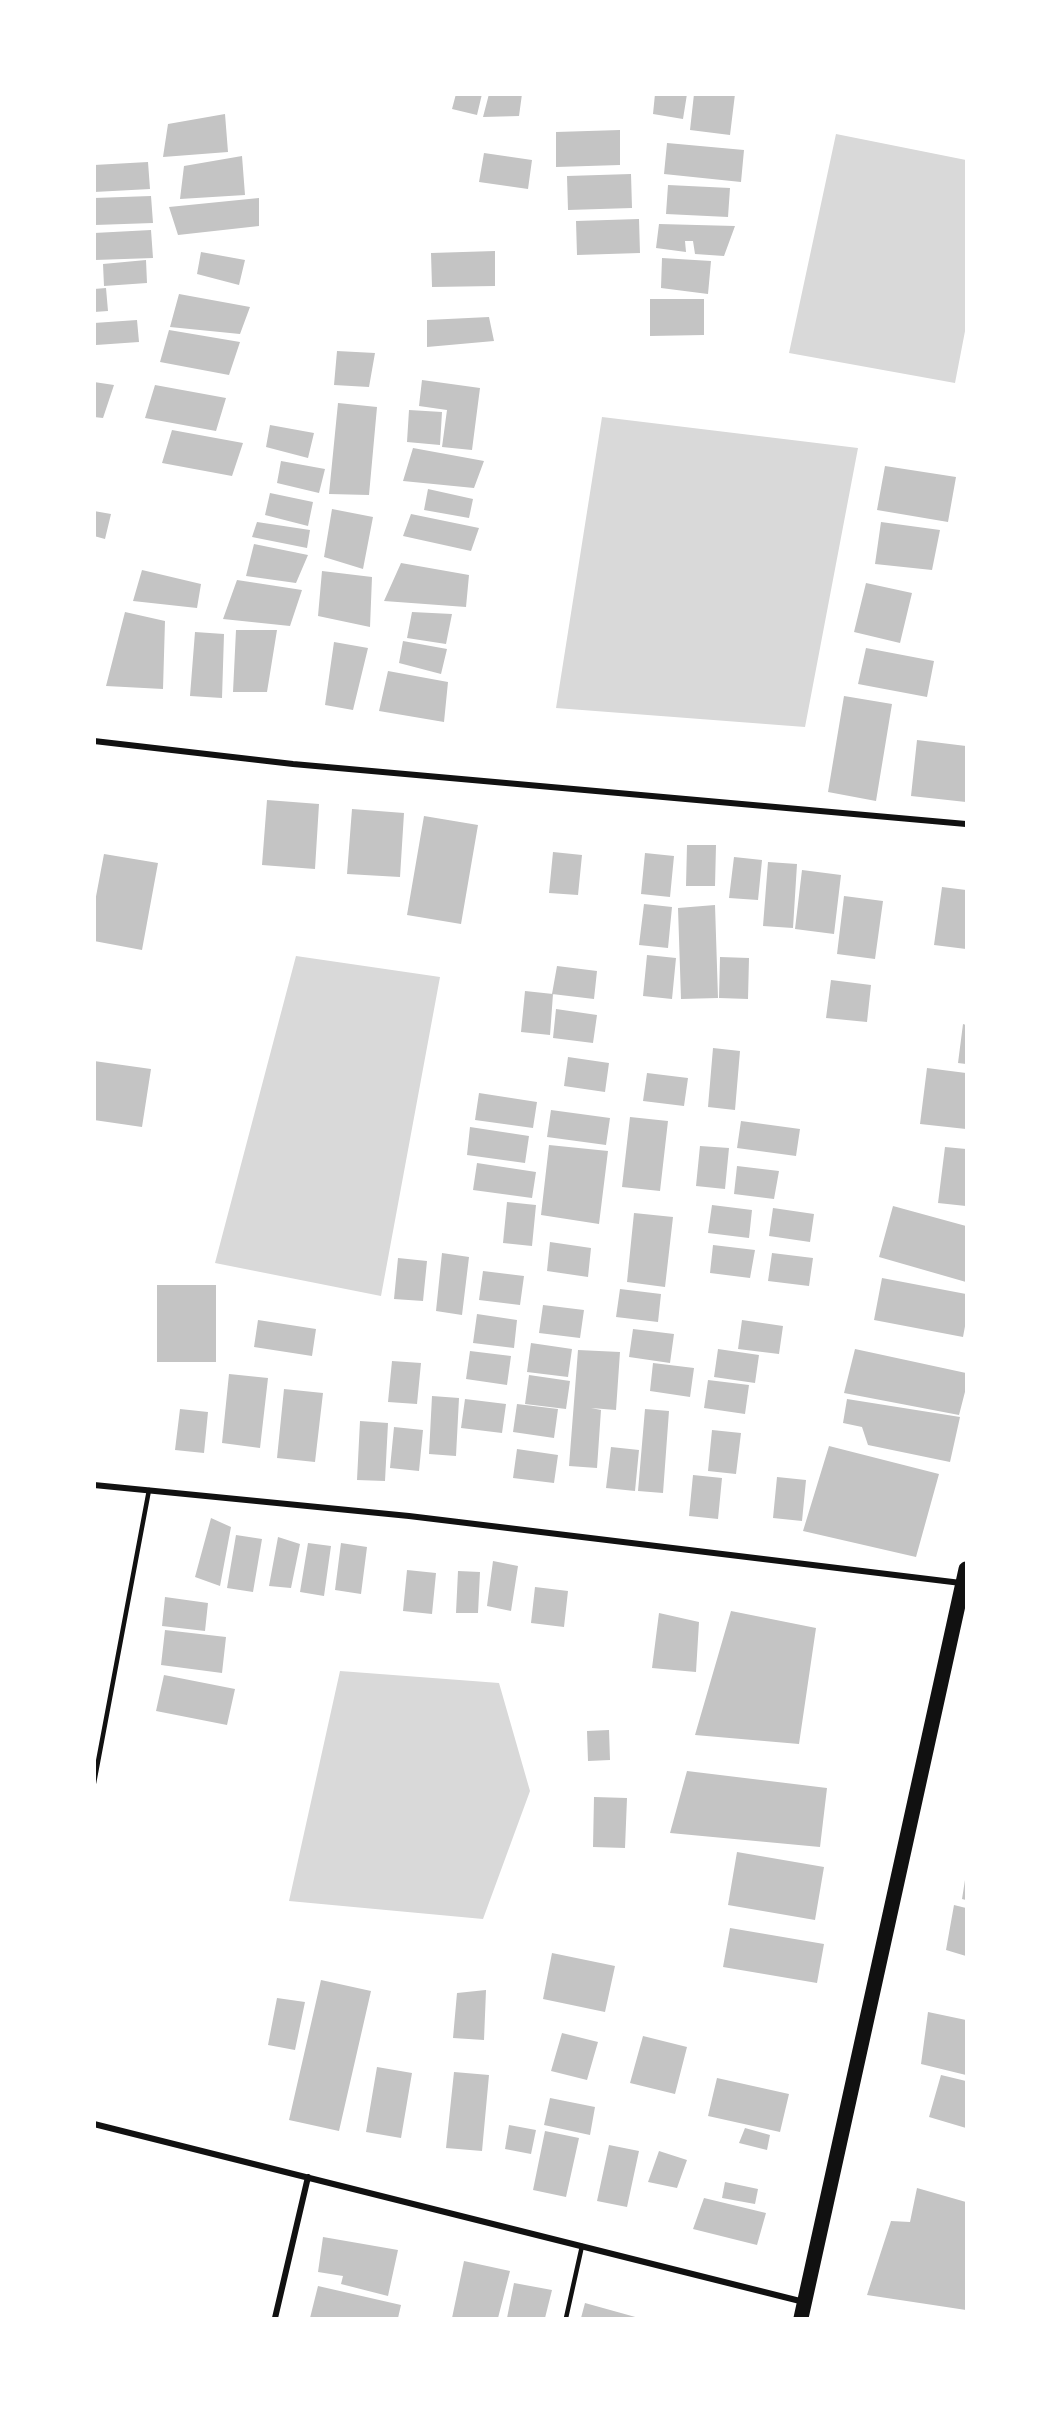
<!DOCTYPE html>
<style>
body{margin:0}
#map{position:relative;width:1061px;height:2413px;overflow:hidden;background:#fff;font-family:"Sofia Sans Condensed",sans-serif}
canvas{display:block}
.frame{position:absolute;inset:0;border:96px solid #fff;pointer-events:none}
</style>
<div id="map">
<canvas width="1061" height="2413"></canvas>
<div class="frame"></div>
</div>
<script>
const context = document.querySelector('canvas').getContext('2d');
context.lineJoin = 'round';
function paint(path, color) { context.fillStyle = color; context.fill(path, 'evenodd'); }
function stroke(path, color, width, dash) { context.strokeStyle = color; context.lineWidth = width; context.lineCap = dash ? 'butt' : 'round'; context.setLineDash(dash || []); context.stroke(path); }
const water = new Path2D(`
 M 836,134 L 966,160 L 966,326 L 955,383 L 789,353 Z
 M 602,417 L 858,448 L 805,727 L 556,708 Z
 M 296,956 L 440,977 L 381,1296 L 215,1263 Z
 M 340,1671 L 499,1683 L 530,1791 L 483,1919 L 289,1901 Z`);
const building = new Path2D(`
 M 456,94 L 482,94 L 477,115 L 452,109 Z
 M 489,94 L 522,94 L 519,116 L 483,117 Z
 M 655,94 L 687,94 L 683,119 L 653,114 Z
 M 694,94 L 735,94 L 730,135 L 690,130 Z
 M 225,114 L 228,152 L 163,157 L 168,124 Z
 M 620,130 L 620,165 L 556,167 L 556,132 Z
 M 667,143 L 744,150 L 741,182 L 664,174 Z
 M 484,153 L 532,160 L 528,189 L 479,182 Z
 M 242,156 L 245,195 L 180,199 L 184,166 Z
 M 148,162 L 150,189 L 94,192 L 94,165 Z
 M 631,174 L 632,208 L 568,210 L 567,176 Z
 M 668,185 L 730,188 L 728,217 L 666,214 Z
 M 151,196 L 153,223 L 95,225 L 94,198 Z
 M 259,198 L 259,226 L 178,235 L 169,207 Z
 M 639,219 L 640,253 L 577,255 L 576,221 Z
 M 659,224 L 735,226 L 724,256 L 695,254 L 693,241 L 685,241 L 686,252 L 656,248 Z
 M 151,230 L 153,258 L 95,260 L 94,233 Z
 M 495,251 L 495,286 L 432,287 L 431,253 Z
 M 201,252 L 245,260 L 239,285 L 197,274 Z
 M 662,258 L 711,261 L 708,294 L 661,288 Z
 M 146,260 L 147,283 L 104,286 L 103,264 Z
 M 106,288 L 108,311 L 94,312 L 94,289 Z
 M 179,294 L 250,307 L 240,334 L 170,327 Z
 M 650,299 L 704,299 L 704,335 L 650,336 Z
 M 489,317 L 494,341 L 427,347 L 427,320 Z
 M 137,320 L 139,342 L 96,345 L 94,323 Z
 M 169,330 L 240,342 L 229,375 L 160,362 Z
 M 337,351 L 375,353 L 369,387 L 334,385 Z
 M 422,380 L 480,388 L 472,450 L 442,447 L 447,410 L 419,406 Z
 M 94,382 L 114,385 L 103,418 L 94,417 Z
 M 155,385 L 226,398 L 216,431 L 145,418 Z
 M 338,403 L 377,407 L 369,495 L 329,494 Z
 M 409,410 L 442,412 L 440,445 L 407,442 Z
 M 270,425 L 314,433 L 308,458 L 266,447 Z
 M 172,430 L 243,443 L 232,476 L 162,463 Z
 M 413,448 L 484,461 L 474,488 L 403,481 Z
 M 281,461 L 325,469 L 319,493 L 277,483 Z
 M 885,466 L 956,477 L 948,522 L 877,510 Z
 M 428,489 L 473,499 L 469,518 L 424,510 Z
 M 270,493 L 313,502 L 308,526 L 265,515 Z
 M 332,509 L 373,517 L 363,569 L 324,557 Z
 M 94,511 L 111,514 L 105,539 L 94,536 Z
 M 411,514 L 479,528 L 471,551 L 403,536 Z
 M 257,522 L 310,530 L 307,548 L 252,537 Z
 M 881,522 L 940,530 L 932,570 L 875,564 Z
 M 254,544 L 308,555 L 296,583 L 246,576 Z
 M 401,563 L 469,575 L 466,607 L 384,601 Z
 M 142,570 L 201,584 L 197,608 L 133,601 Z
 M 322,571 L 372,577 L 370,627 L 318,616 Z
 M 237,580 L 302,590 L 290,626 L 223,619 Z
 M 866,583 L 912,593 L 900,643 L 854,632 Z
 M 125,612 L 165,621 L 163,689 L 106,686 Z
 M 412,612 L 452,614 L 446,644 L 407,638 Z
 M 236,630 L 277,630 L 267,692 L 233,692 Z
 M 195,632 L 224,634 L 222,698 L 190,696 Z
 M 403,641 L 447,649 L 441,674 L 399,663 Z
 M 334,642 L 368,648 L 353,710 L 325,705 Z
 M 866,648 L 934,661 L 927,697 L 858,684 Z
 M 388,671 L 448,682 L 444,722 L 379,711 Z
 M 844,696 L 892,704 L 876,801 L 828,792 Z
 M 917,740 L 966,746 L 966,802 L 911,796 Z
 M 267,800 L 319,804 L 315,869 L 262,865 Z
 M 352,809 L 404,813 L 400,877 L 347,874 Z
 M 424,816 L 478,825 L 461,924 L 407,915 Z
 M 687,845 L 716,845 L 715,886 L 686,886 Z
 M 553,852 L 582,855 L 578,895 L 549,893 Z
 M 645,853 L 674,856 L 670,897 L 641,894 Z
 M 104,854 L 158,863 L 142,950 L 94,941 L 94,907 Z
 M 734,857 L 762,860 L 758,900 L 729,898 Z
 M 768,862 L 797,864 L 793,928 L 763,926 Z
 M 802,870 L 841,875 L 834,934 L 795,929 Z
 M 942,887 L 966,890 L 966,949 L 934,945 Z
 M 844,896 L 883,901 L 875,959 L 837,954 Z
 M 644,904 L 672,907 L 668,948 L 639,945 Z
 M 715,905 L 718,998 L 681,999 L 678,908 Z
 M 647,955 L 676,958 L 672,999 L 643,996 Z
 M 720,957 L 749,958 L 748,999 L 719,998 Z
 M 557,966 L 597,971 L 594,999 L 552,994 Z
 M 831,980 L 871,985 L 867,1022 L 826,1018 Z
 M 525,991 L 553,994 L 550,1035 L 521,1032 Z
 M 556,1009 L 597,1015 L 593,1043 L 553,1038 Z
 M 963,1024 L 966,1025 L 966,1064 L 958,1063 Z
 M 713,1048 L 740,1051 L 735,1110 L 708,1107 Z
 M 568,1057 L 609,1063 L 605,1092 L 564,1086 Z
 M 94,1061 L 151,1069 L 142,1127 L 94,1120 Z
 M 927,1068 L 966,1073 L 966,1129 L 920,1124 Z
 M 647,1073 L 688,1078 L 684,1106 L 643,1101 Z
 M 479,1093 L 537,1102 L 533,1128 L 475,1120 Z
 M 551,1110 L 610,1118 L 606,1145 L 547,1137 Z
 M 630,1117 L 668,1121 L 660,1191 L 622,1187 Z
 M 741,1121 L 800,1129 L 796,1156 L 737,1148 Z
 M 470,1127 L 529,1136 L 525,1163 L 467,1155 Z
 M 549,1145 L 608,1151 L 599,1224 L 541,1215 Z
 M 700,1146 L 729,1148 L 725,1189 L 696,1186 Z
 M 945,1147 L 966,1149 L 966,1206 L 938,1203 Z
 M 477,1163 L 536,1172 L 532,1198 L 473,1190 Z
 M 737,1166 L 779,1171 L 774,1199 L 734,1194 Z
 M 507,1202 L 536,1205 L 532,1246 L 503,1243 Z
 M 712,1205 L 752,1210 L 749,1238 L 708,1233 Z
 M 893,1206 L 966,1226 L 966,1282 L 879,1257 Z
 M 773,1208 L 814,1214 L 810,1242 L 769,1236 Z
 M 634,1213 L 673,1217 L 665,1287 L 627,1282 Z
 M 550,1242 L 591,1248 L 588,1277 L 547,1271 Z
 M 713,1245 L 755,1250 L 750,1278 L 710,1273 Z
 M 442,1253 L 469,1257 L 462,1315 L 436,1311 Z
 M 772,1253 L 813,1258 L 809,1286 L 768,1281 Z
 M 398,1258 L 427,1261 L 423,1301 L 394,1299 Z
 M 483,1271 L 524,1276 L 520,1305 L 479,1300 Z
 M 882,1278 L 966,1294 L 966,1321 L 963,1337 L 874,1320 Z
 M 157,1285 L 216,1285 L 216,1362 L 157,1362 Z
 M 620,1289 L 661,1294 L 658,1322 L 616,1317 Z
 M 543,1305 L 584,1310 L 580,1338 L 539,1333 Z
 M 477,1314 L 517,1320 L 514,1348 L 473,1343 Z
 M 258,1320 L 316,1329 L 312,1356 L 254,1347 Z
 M 742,1320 L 783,1326 L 779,1354 L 738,1349 Z
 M 633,1329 L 674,1334 L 670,1363 L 629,1357 Z
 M 531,1343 L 572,1349 L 568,1377 L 527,1372 Z
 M 718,1349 L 759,1355 L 755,1383 L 714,1377 Z
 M 855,1349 L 966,1373 L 966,1388 L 959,1415 L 844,1393 Z
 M 578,1350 L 620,1352 L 616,1410 L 591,1408 L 601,1410 L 597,1468 L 569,1466 Z
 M 470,1351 L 511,1356 L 507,1385 L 466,1379 Z
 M 392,1361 L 421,1363 L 417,1404 L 388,1402 Z
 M 653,1363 L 694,1368 L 690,1397 L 650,1391 Z
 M 229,1374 L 268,1378 L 260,1448 L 222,1443 Z
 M 529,1375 L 570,1381 L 566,1409 L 525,1404 Z
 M 708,1380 L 749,1385 L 745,1414 L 704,1408 Z
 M 284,1389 L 323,1393 L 315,1462 L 277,1458 Z
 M 432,1396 L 459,1398 L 456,1456 L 429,1454 Z
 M 465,1399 L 506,1404 L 502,1433 L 461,1428 Z
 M 847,1399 L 960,1417 L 950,1462 L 868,1445 L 862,1427 L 843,1423 Z
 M 517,1404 L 558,1409 L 554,1438 L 513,1432 Z
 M 180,1409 L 208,1412 L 204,1453 L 175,1450 Z
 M 645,1409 L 669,1411 L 663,1493 L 638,1491 Z
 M 360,1421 L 388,1423 L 385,1481 L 357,1480 Z
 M 394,1427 L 423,1430 L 419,1471 L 390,1468 Z
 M 712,1430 L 741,1433 L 736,1474 L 708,1471 Z
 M 829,1446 L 939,1474 L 916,1557 L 803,1531 Z
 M 611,1447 L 639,1450 L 635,1491 L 606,1488 Z
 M 517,1449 L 558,1455 L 554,1483 L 513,1478 Z
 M 693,1475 L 722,1478 L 718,1519 L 689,1516 Z
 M 777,1477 L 806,1480 L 802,1521 L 773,1518 Z
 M 211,1518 L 231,1527 L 220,1586 L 195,1577 Z
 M 236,1535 L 262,1539 L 253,1592 L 227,1588 Z
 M 278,1537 L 300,1544 L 291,1588 L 269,1586 Z
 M 308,1543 L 331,1546 L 324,1596 L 300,1592 Z
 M 341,1543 L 367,1547 L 361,1594 L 335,1590 Z
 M 493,1561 L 518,1566 L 511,1611 L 487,1606 Z
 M 407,1570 L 436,1573 L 432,1614 L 403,1611 Z
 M 458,1571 L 480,1572 L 478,1613 L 456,1613 Z
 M 535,1587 L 568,1591 L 564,1627 L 531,1623 Z
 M 165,1597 L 208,1603 L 205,1631 L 162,1626 Z
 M 731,1611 L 816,1628 L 799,1744 L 695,1735 Z
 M 659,1613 L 699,1622 L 696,1672 L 652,1668 Z
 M 165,1630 L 226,1637 L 222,1673 L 161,1665 Z
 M 164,1675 L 235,1689 L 227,1725 L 156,1711 Z
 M 609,1730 L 610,1760 L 588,1761 L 587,1731 Z
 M 687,1771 L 827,1788 L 820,1847 L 670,1833 Z
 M 594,1797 L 627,1798 L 625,1848 L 593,1847 Z
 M 737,1852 L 824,1867 L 815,1920 L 728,1905 Z
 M 965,1880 L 966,1880 L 966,1900 L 962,1899 Z
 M 954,1905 L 966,1908 L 966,1956 L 946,1950 Z
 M 730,1928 L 824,1944 L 817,1983 L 723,1967 Z
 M 552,1953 L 615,1966 L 605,2012 L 543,1999 Z
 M 321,1980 L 371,1991 L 339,2131 L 289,2120 Z
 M 486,1990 L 484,2040 L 453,2038 L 457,1993 Z
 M 277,1998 L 305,2002 L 295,2050 L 268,2045 Z
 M 928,2012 L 966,2020 L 966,2075 L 921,2064 Z
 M 562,2033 L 598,2042 L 587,2080 L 551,2071 Z
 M 643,2036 L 687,2047 L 675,2094 L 630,2083 Z
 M 377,2067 L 412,2073 L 401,2138 L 366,2132 Z
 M 454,2072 L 489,2075 L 482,2151 L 446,2148 Z
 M 941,2075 L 966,2081 L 966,2128 L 929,2117 Z
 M 717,2078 L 789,2094 L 780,2132 L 708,2116 Z
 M 550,2098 L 595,2107 L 590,2135 L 544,2125 Z
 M 509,2125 L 536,2130 L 531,2154 L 505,2149 Z
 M 745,2128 L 770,2135 L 767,2150 L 739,2143 Z
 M 545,2131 L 579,2138 L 566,2197 L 533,2190 Z
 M 609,2145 L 639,2151 L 627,2207 L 597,2201 Z
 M 659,2151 L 687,2160 L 677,2188 L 648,2182 Z
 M 725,2182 L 758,2189 L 755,2204 L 722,2198 Z
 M 917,2188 L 966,2202 L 966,2310 L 867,2295 L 891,2221 L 910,2222 Z
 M 704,2198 L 766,2213 L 757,2245 L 693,2229 Z
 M 323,2237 L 398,2250 L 388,2296 L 341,2284 L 343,2276 L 318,2272 Z
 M 464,2261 L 510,2271 L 498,2318 L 452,2318 Z
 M 514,2283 L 552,2290 L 545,2318 L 507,2318 Z
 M 318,2286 L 401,2305 L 398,2318 L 310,2318 Z
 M 585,2303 L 639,2318 L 581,2318 Z`);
const service = new Path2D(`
 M 94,1783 L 149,1490
 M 566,2318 L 582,2246`);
const minor = new Path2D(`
 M 94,741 L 293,764 L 966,824
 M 94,1485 L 409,1516 L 961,1583
 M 94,2124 L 804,2302
 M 275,2318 L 308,2177`);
const primary = new Path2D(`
 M 801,2318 L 966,1569`);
paint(water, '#d9d9d9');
paint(building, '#c4c4c4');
stroke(service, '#111', 4.5);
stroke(minor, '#111', 6);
stroke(primary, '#111', 15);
</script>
